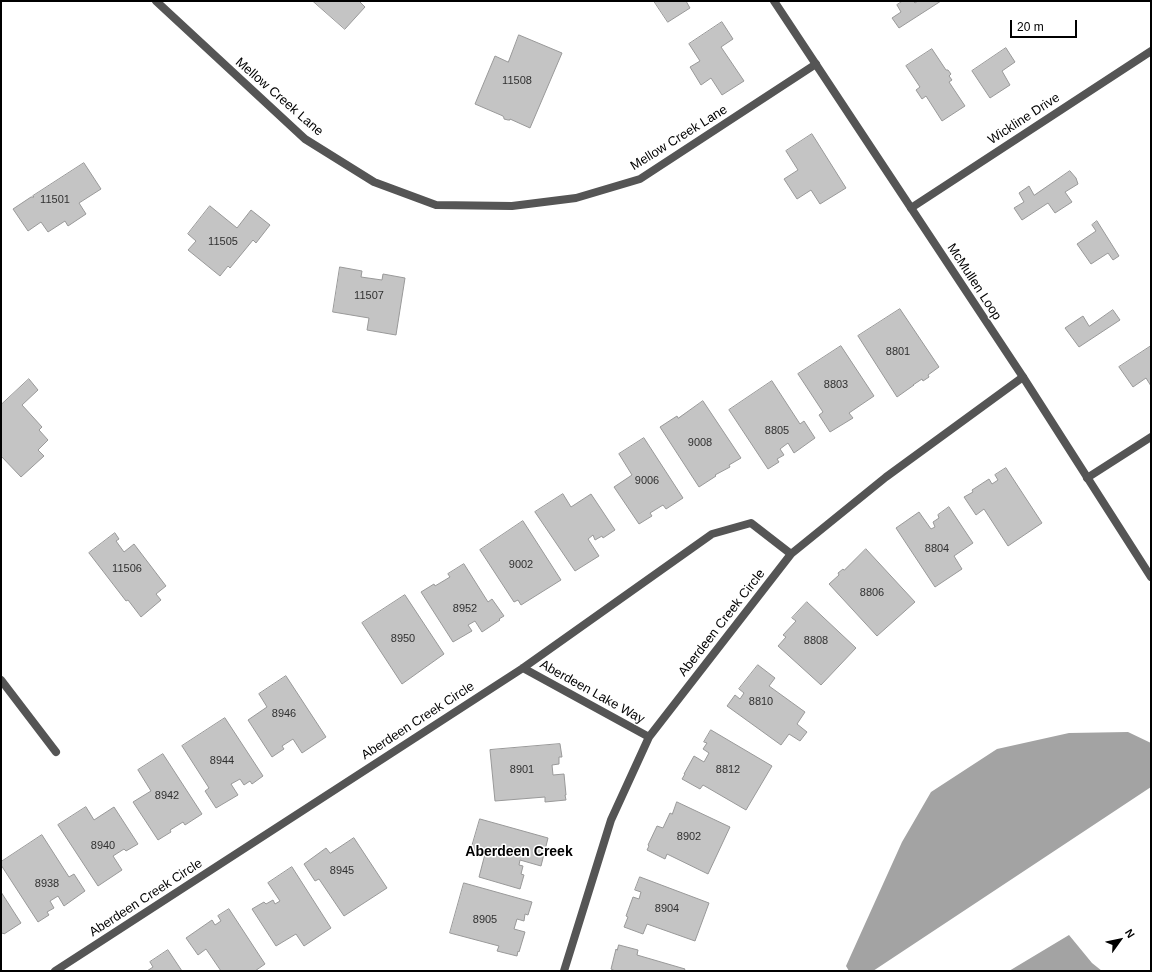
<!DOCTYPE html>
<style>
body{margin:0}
#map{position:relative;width:1152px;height:972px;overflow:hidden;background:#fff;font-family:Arial,sans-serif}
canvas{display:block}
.frame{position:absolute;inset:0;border:2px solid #000;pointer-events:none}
.north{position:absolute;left:1100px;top:920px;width:40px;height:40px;-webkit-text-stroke:3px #fff;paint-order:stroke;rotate:57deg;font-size:11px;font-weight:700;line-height:16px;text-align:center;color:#000}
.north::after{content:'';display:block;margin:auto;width:14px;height:18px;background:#000;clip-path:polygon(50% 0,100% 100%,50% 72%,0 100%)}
.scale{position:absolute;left:1010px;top:20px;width:67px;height:18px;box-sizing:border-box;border:2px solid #000;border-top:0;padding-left:5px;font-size:12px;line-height:14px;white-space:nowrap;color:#000;-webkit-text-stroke:3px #fff;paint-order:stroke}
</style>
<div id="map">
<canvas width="1152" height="972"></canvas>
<div class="frame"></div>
<div class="north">N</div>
<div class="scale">20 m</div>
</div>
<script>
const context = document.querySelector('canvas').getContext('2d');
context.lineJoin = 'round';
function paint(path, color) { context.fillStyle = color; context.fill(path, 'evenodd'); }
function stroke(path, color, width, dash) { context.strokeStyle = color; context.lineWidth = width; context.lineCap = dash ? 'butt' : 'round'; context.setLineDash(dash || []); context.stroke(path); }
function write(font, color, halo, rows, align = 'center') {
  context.font = font + ' Arial,sans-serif'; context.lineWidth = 3; context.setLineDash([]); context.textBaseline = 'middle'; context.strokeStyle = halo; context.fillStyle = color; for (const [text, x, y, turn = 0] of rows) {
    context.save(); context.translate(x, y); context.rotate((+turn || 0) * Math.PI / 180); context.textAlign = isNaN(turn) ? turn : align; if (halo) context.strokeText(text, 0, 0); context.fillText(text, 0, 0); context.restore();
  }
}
const water = new Path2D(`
 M 1128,732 L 1151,743 L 1151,787 L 873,971 L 849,971 L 846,966 L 902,842 L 931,792 L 997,749 L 1069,733 Z
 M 1069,935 L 1092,963 L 1102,971 L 1009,971 Z`);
const building = new Path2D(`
 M 313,1 L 359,1 L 365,7 L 345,29 Z
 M 654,1 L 686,1 L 690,8 L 668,22 Z
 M 903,1 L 913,1 L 915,3 L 918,1 L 941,1 L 899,28 L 892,18 L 901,12 L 897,5 Z
 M 722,22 L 733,39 L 721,47 L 744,81 L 722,95 L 711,78 L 701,85 L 690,67 L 700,61 L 689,44 Z
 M 519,35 L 562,53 L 530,128 L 510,119 L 510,120 L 508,120 L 504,119 L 504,118 L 503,116 L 475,104 L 495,56 L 508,62 Z
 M 1006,48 L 1015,62 L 1002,71 L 1010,85 L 990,98 L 972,71 Z
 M 932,49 L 946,70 L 948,70 L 951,74 L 949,76 L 952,80 L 949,82 L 965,106 L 942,121 L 926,96 L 922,99 L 916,90 L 920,87 L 906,66 Z
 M 812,134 L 846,188 L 820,204 L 811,190 L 797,199 L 784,179 L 798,170 L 786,151 Z
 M 84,163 L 101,189 L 79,203 L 86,214 L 68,226 L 65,221 L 48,232 L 41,222 L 28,231 L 13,209 L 31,197 L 34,197 L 33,196 Z
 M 1070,171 L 1076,178 L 1078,184 L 1065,192 L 1072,202 L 1055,213 L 1048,203 L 1022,220 L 1014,208 L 1024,202 L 1019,193 L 1029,186 L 1034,195 Z
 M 210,206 L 237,228 L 251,210 L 270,225 L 256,243 L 253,240 L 230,268 L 228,266 L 220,276 L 188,250 L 196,241 L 188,234 Z
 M 1097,221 L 1119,256 L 1113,260 L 1108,253 L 1091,264 L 1077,244 L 1096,231 L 1092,225 Z
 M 340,267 L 362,271 L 361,277 L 382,280 L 383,274 L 405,278 L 396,335 L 367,330 L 369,318 L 333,312 Z
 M 900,309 L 939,367 L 928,375 L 929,377 L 923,381 L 922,379 L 913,385 L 914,385 L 897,397 L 858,336 Z
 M 1113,310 L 1120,320 L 1079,347 L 1065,328 L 1083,316 L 1089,326 Z
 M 841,346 L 874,396 L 849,413 L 853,418 L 830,432 L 819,415 L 823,412 L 798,374 Z
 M 1151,346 L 1151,386 L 1146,378 L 1133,387 L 1119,367 Z
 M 29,379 L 38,390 L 22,405 L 42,427 L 39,430 L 48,440 L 38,450 L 44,456 L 21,477 L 1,456 L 1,405 Z
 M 772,381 L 800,424 L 804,421 L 815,438 L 794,453 L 788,443 L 780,449 L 784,455 L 777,459 L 779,462 L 768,469 L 729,410 Z
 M 703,401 L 741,458 L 729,465 L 730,467 L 715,475 L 716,476 L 699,487 L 660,427 L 677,416 L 678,418 Z
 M 644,438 L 683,498 L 666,509 L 663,505 L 650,513 L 652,516 L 639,524 L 614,487 L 632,475 L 619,454 Z
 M 1006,468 L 1042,523 L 1008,546 L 984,509 L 976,515 L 964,497 L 973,492 L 972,490 L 989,479 L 992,484 L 998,480 L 995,475 Z
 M 563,494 L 571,507 L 591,494 L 615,530 L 603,538 L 602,536 L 595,540 L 593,535 L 588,539 L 599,556 L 575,571 L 535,512 Z
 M 949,507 L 973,543 L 954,556 L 962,569 L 935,587 L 896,528 L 919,512 L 931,529 L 935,527 L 933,522 L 939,518 L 938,515 Z
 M 523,521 L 561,580 L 521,605 L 518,600 L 514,602 L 480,550 Z
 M 115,533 L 119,539 L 116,541 L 124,552 L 134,544 L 166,586 L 156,594 L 161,600 L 141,617 L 128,600 L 126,601 L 89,553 Z
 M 866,549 L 915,602 L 877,636 L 829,584 L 839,575 L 838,573 L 843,569 L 844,570 Z
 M 464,564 L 488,602 L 492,599 L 504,616 L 499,619 L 500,620 L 482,632 L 475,621 L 468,625 L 472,631 L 453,642 L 421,592 L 434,584 L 435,586 L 450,577 L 448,574 Z
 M 405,595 L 444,654 L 402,684 L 362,623 Z
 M 807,602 L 856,648 L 821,685 L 778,646 L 786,637 L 783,635 L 796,621 L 792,618 Z
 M 758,665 L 775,678 L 769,686 L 805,712 L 797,724 L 807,732 L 800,741 L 789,734 L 781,745 L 727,706 L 735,695 L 740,699 L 744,693 L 739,689 Z
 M 286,676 L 326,737 L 302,753 L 293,739 L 282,746 L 284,749 L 272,757 L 248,720 L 267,707 L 259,694 Z
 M 225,718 L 263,776 L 252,784 L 250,781 L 244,785 L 240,779 L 231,784 L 238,795 L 216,808 L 205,791 L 209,788 L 182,746 Z
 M 711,730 L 772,766 L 746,810 L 703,785 L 700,789 L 682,779 L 685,774 L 684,774 L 694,756 L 704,762 L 709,753 L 703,749 L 707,743 L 704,742 Z
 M 560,744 L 562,757 L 559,757 L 559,764 L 552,765 L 553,775 L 564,774 L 566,795 L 565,795 L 566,800 L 545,802 L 545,797 L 495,801 L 490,750 Z
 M 163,754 L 202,814 L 185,825 L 183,822 L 170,830 L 171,832 L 158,840 L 133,802 L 151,791 L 138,770 Z
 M 677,802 L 730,827 L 708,874 L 667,854 L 665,859 L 647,850 L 649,846 L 648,845 L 657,826 L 663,828 L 670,813 L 672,814 Z
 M 86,807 L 94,820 L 114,807 L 138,844 L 126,851 L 124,849 L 113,856 L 122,870 L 98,886 L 58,825 Z
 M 480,819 L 548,838 L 541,866 L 520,860 L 519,865 L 523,866 L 521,874 L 524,875 L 520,889 L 479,877 L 485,854 L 471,850 Z
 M 42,835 L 69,877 L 74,874 L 85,891 L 64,906 L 58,896 L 50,901 L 54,908 L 47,912 L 49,915 L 38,922 L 1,865 L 1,862 Z
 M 354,838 L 387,888 L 344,916 L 319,879 L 315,881 L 304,864 L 326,848 L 330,853 Z
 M 292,867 L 331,928 L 304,946 L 296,934 L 276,946 L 252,909 L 264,902 L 266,904 L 273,900 L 275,904 L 280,901 L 268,883 Z
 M 640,877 L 709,903 L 695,941 L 647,924 L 643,934 L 624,927 L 628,917 L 626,916 L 633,897 L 639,899 L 641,892 L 635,890 Z
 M 464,883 L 532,902 L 528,915 L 525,914 L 524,921 L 517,919 L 514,929 L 525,932 L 519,952 L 518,951 L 517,956 L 497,951 L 499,946 L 450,933 Z
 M 1,892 L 21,923 L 4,934 L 3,933 L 1,934 Z
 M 229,909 L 265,964 L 255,971 L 221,971 L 206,949 L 198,955 L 186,938 L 212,920 L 215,925 L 221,921 L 218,916 Z
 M 619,945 L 638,950 L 637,955 L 685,969 L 684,971 L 615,971 L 611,969 L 616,949 L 617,950 Z
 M 168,950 L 182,971 L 147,971 L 153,967 L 150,962 Z`);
const minor = new Path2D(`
 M 156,1 L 305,139 L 374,182 L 436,205 L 512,206 L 576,198 L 640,179 L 816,64
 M 911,208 L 1151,51
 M 1087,478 L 1151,437
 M 523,668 L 649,737
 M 1,680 L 56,752
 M 55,971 L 523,668 L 712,534 L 751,523 L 791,554
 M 564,971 L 611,820 L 649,737 L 791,554 L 886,477 L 1023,377`);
const tertiary = new Path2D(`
 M 774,1 L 1023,377 L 1151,577`);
const numberNames = [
 ["11508",517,81],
 ["11501",55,200],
 ["11505",223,242],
 ["11507",369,296],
 ["8801",898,352],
 ["8803",836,385],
 ["8805",777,431],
 ["9008",700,443],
 ["9006",647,481],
 ["8804",937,549],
 ["9002",521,565],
 ["11506",127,569],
 ["8806",872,593],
 ["8952",465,609],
 ["8950",403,639],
 ["8808",816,641],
 ["8810",761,702],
 ["8946",284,714],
 ["8944",222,761],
 ["8901",522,770],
 ["8812",728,770],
 ["8942",167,796],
 ["8902",689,837],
 ["8940",103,846],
 ["8945",342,871],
 ["8938",47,884],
 ["8904",667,909],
 ["8905",485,920]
];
const streetNames = [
 ["Mellow Creek Lane",279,97,41],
 ["Wickline Drive",1024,119,-33],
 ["Mellow Creek Lane",679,138,-32],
 ["McMullen Loop",974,282,57],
 ["Aberdeen Creek Circle",722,623,-52],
 ["Aberdeen Lake Way",592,692,29],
 ["Aberdeen Creek Circle",418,721,-33],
 ["Aberdeen Creek Circle",146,898,-33]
];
const neighbourhoodNames = [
 ["Aberdeen Creek",519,852]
];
paint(water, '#a3a3a3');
paint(building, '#c4c4c4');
stroke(building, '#999', 1);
stroke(minor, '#555', 8);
stroke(tertiary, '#555', 8);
write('11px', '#313131', null, numberNames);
write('13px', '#000', '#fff', streetNames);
write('bold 14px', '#000', '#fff', neighbourhoodNames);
</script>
